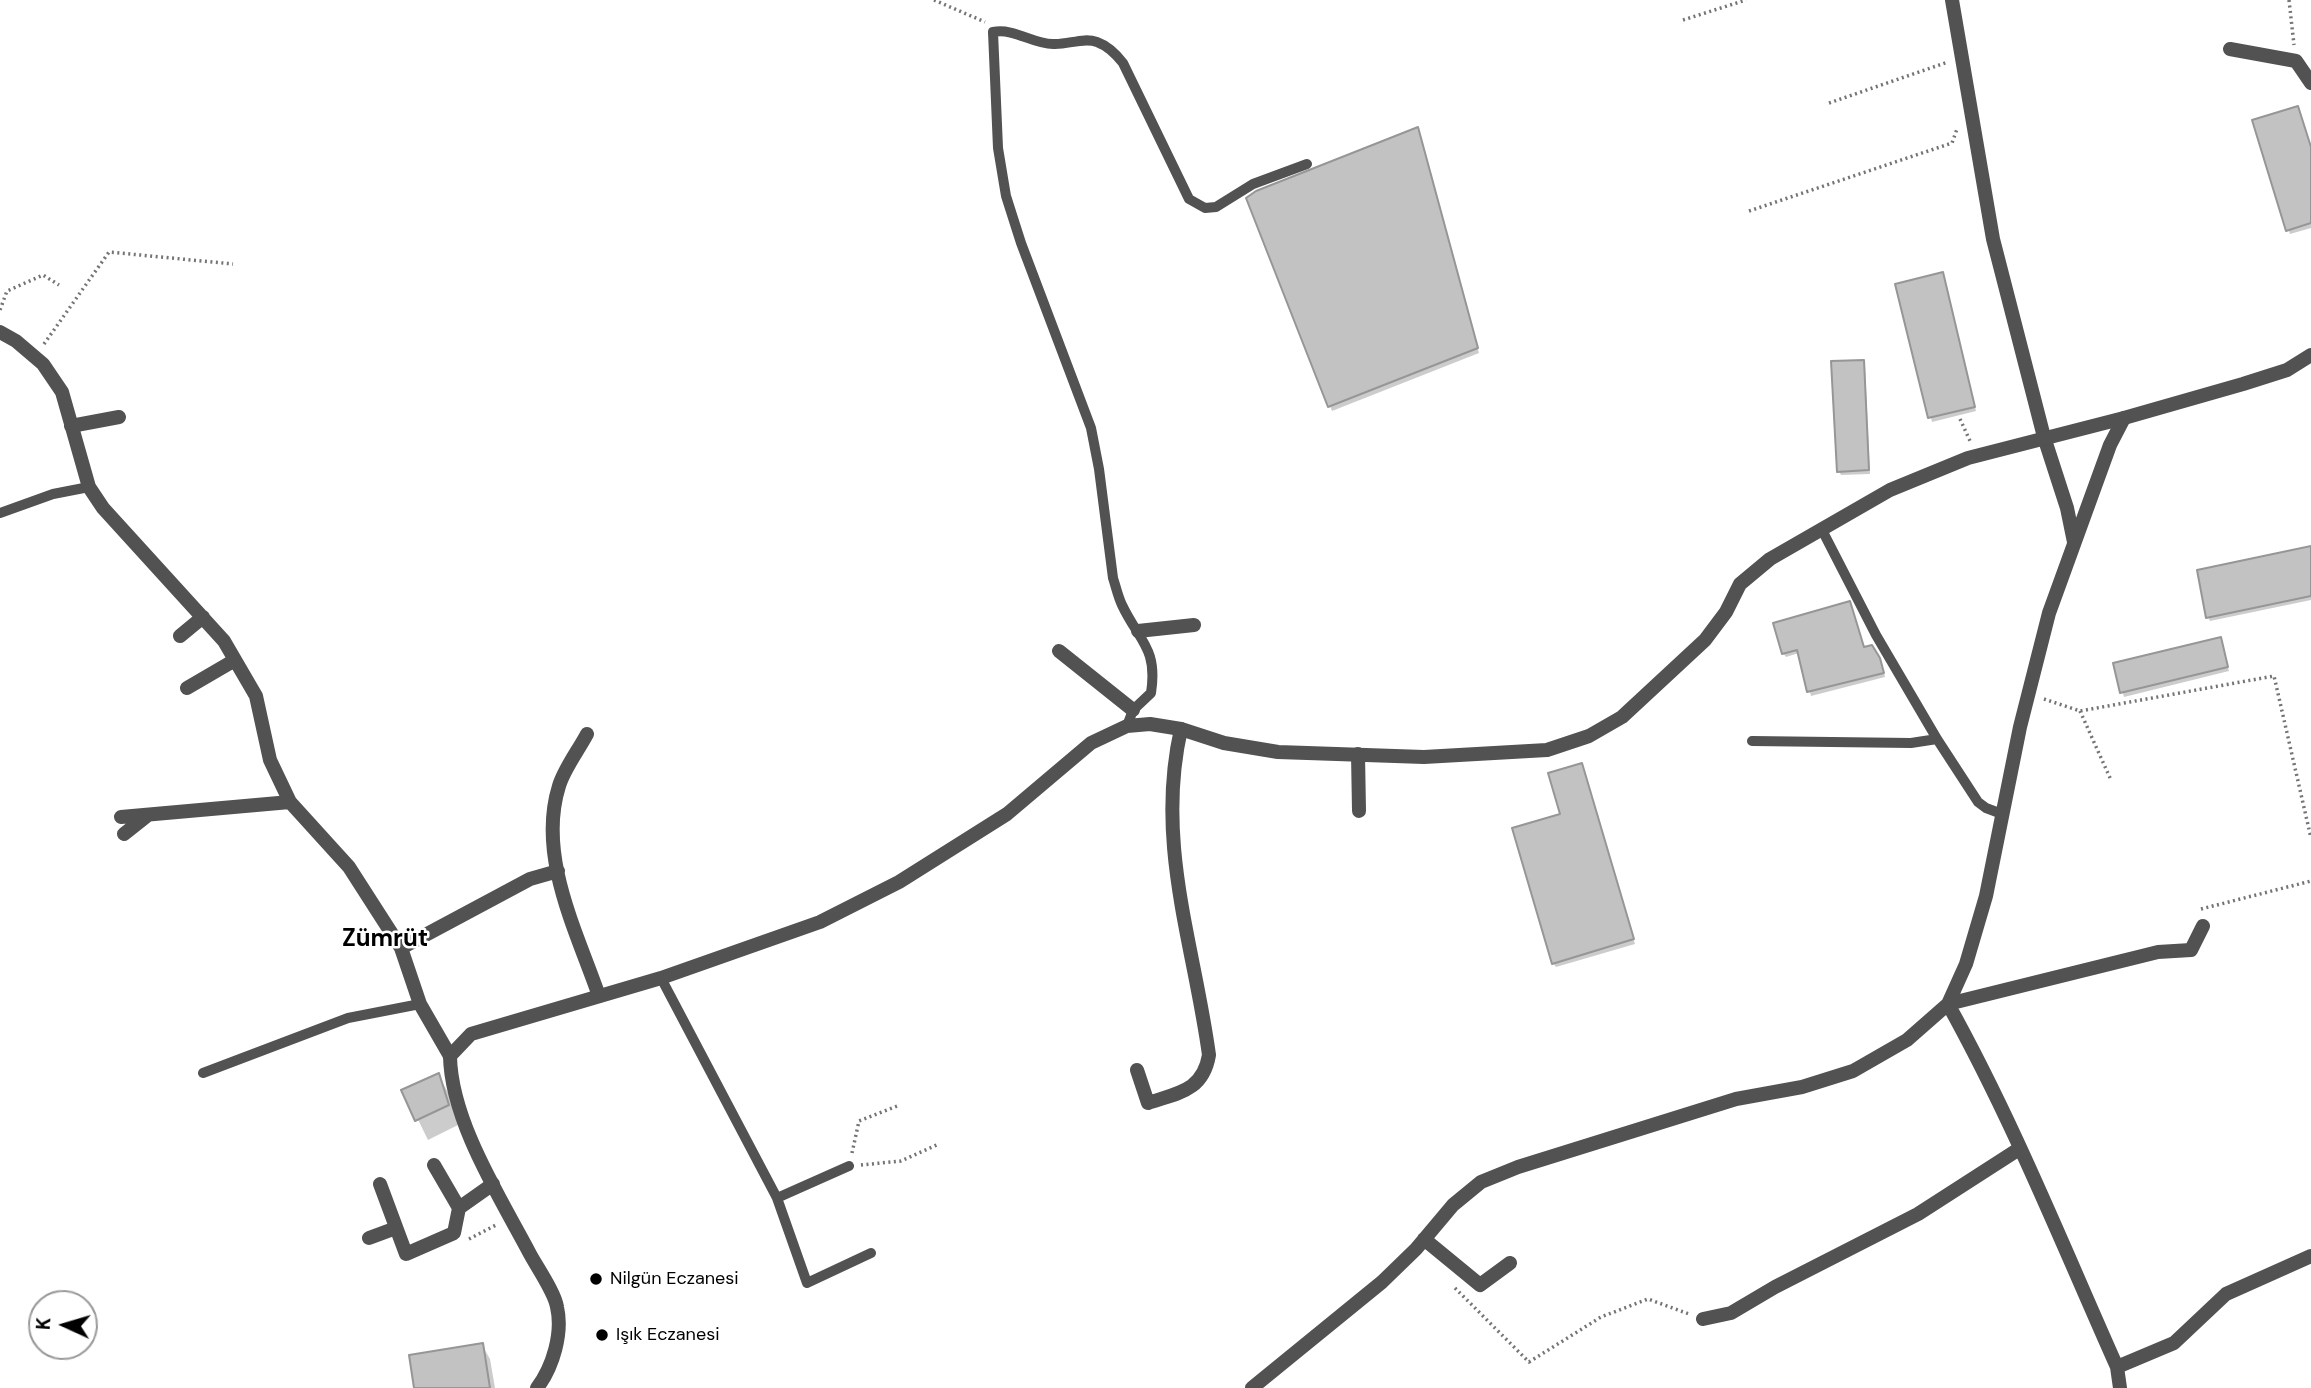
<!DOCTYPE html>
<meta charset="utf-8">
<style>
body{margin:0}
#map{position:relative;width:2311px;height:1388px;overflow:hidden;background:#fff;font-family:"DM Sans",sans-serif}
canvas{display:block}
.north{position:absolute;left:28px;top:1290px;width:70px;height:70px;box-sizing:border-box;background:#fff;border:2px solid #999;border-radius:50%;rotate:274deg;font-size:19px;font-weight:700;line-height:28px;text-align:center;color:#000}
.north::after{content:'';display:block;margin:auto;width:24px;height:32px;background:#000;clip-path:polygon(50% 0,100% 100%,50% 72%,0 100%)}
</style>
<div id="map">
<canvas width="2311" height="1388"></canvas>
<div class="north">K</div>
</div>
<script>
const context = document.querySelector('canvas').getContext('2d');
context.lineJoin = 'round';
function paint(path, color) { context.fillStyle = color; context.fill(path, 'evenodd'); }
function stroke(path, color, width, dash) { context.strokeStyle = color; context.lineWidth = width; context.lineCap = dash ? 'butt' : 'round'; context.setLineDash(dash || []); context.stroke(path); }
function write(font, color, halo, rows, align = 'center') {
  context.font = font + ' "DM Sans",sans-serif'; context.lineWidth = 5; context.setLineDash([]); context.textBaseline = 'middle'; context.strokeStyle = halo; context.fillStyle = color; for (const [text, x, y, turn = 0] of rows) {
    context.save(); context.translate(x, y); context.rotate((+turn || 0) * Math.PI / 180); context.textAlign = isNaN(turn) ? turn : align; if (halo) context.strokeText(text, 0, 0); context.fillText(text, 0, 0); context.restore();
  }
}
const shadow = new Path2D(`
 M 2297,108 L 2311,149 L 2311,228 L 2290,234 L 2254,121 Z
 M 1418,130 L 1479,353 L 1332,411 L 1248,198 Z
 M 1944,278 L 1976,411 L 1932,422 L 1898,285 Z
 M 1863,361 L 1865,365 L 1870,474 L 1841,475 L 1839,471 Z
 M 2311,548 L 2311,600 L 2210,621 L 2208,617 Z
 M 1851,607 L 1864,648 L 1872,647 L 1882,664 L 1885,677 L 1811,696 L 1799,653 L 1786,657 L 1783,653 Z
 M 2220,639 L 2229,671 L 2124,697 L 2115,665 Z
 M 1584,769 L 1635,944 L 1556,967 L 1553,963 L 1563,815 Z
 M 438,1075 L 449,1094 L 458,1125 L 428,1140 L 404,1091 Z
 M 482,1345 L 490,1359 L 495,1388 L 416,1388 Z`);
const building = new Path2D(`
 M 2298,106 L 2311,147 L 2311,223 L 2286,231 L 2252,120 Z
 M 1418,127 L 1478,348 L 1328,407 L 1246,198 L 1256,191 Z
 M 1943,272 L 1975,407 L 1928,418 L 1895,284 Z
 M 1864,360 L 1869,470 L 1837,472 L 1831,361 Z
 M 2311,546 L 2311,596 L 2206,618 L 2197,570 Z
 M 1850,601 L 1864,647 L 1872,645 L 1880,658 L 1884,673 L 1807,692 L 1797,650 L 1782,654 L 1773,623 Z
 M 2221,637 L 2228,667 L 2120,693 L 2113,663 Z
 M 1582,763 L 1634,939 L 1552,964 L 1512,828 L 1560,814 L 1548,773 Z
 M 439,1073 L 449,1105 L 415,1121 L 401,1090 Z
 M 483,1343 L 490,1388 L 414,1388 L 409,1355 Z`);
const path = new Path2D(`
 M 934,0 L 985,22
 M 2289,0 L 2294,45
 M 1683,20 L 1746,0
 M 1829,103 L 1948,62
 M 1749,211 L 1952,143 L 1957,129
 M 0,310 L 7,291 L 43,275 L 59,285
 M 44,344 L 109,252 L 233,264
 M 1960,419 L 1970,441
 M 2044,699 L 2080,711 L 2274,676 L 2311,838
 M 2080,711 L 2111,780
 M 2201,909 L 2311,881
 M 852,1153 L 859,1121 L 900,1105
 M 861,1165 L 901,1161 L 939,1144
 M 469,1239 L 496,1225
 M 1455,1288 L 1529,1362 L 1601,1317 L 1648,1299 L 1689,1314`);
const service = new Path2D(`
 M 0,513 L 53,494 L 89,487
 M 1821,528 L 1876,635 L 1937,739 L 1978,802 L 1986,808 L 2002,814
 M 1127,726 L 1133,710 L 1151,693 C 1158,648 1139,641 1122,605 C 1118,597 1116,587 1113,578 L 1099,469 L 1091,428 L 1021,243 L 1006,196 L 998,148 L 993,32 C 1015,28 1032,44 1053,44 C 1068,45 1083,37 1097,42 C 1108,46 1116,54 1123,63 L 1189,199 L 1205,208 L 1216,207 L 1253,184 L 1307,164
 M 1752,741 L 1911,743 L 1937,739
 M 661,978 L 777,1198 L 807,1283 L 871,1253
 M 203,1073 L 348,1018 L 420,1004
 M 777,1198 L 849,1166`);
const minor = new Path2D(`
 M 1952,0 L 1993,239 L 2044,437 L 2067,508 L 2074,542
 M 2230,49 L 2296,61 L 2311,83
 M 0,332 L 16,341 L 43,364 L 62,392 L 89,487 L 103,508 L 224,641 L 256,696 L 270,760 L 290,802 L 349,867 L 401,948 L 420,1004 L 450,1056
 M 71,426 L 119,417
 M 1138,631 L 1194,625
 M 180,636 L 203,617
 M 1059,651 L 1133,710
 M 187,688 L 235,660
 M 587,734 C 578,751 564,769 559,786 C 537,856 577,932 599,996
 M 1358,754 L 1359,811
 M 121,817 L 290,802
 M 124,834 L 148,815
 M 401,948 L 530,879 L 558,871
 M 1137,1070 L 1148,1103 C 1178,1093 1203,1091 1209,1055 C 1194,944 1155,843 1181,729
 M 434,1165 L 459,1208 L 493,1184
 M 380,1184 L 406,1254 L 454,1233 L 459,1208
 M 369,1238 L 396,1228
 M 1424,1239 L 1480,1285 L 1510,1263
 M 1703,1319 L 1731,1313 L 1775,1287 L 1918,1214 L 2019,1149
 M 2117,1367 L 2174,1343 L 2226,1294 L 2311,1256
 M 1252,1388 L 1382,1282 L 1416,1249 L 1453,1205 L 1481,1182 L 1518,1167 L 1736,1099 L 1802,1087 L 1853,1071 L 1907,1040 L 1948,1004 L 1966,964 L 1986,896 L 2020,727 L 2049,613 L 2110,445 L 2124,418
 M 2120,1388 L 2117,1367 C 2063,1246 2013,1121 1948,1004 L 2158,952 L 2191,950 L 2203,926`);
const tertiary = new Path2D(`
 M 537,1388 C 553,1367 563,1333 557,1307 C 555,1293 537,1267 530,1254 C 500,1197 451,1121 450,1056 L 471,1034 L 661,978 L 820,922 L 899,882 L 1007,814 L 1091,743 L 1127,726 L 1150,724 L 1181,729 L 1224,743 L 1278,752 L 1424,757 L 1547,750 L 1589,736 L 1622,717 L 1705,640 L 1726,612 L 1740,584 L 1770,559 L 1890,490 L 1968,458 L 2124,418 L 2243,384 L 2287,370 L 2311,355`);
const markers = [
 [596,1279,7,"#000"],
 [602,1335,7,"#000"]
];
const poiNames = [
 ["Nilgün Eczanesi",610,1279],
 ["Işık Eczanesi",616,1335]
];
const districtNames = [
 ["Zümrüt",385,940]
];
paint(shadow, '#0003');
paint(building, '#c2c2c2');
stroke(building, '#969696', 2);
stroke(path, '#747474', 3.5, [2, 3.5]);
stroke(service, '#525252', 10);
stroke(minor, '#525252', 14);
stroke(tertiary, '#525252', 14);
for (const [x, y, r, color] of markers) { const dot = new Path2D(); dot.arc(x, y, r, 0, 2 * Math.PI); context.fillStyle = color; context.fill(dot); stroke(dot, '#fff', 2.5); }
write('18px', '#000', '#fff', poiNames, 'left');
write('bold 24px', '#000', '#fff', districtNames);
</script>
